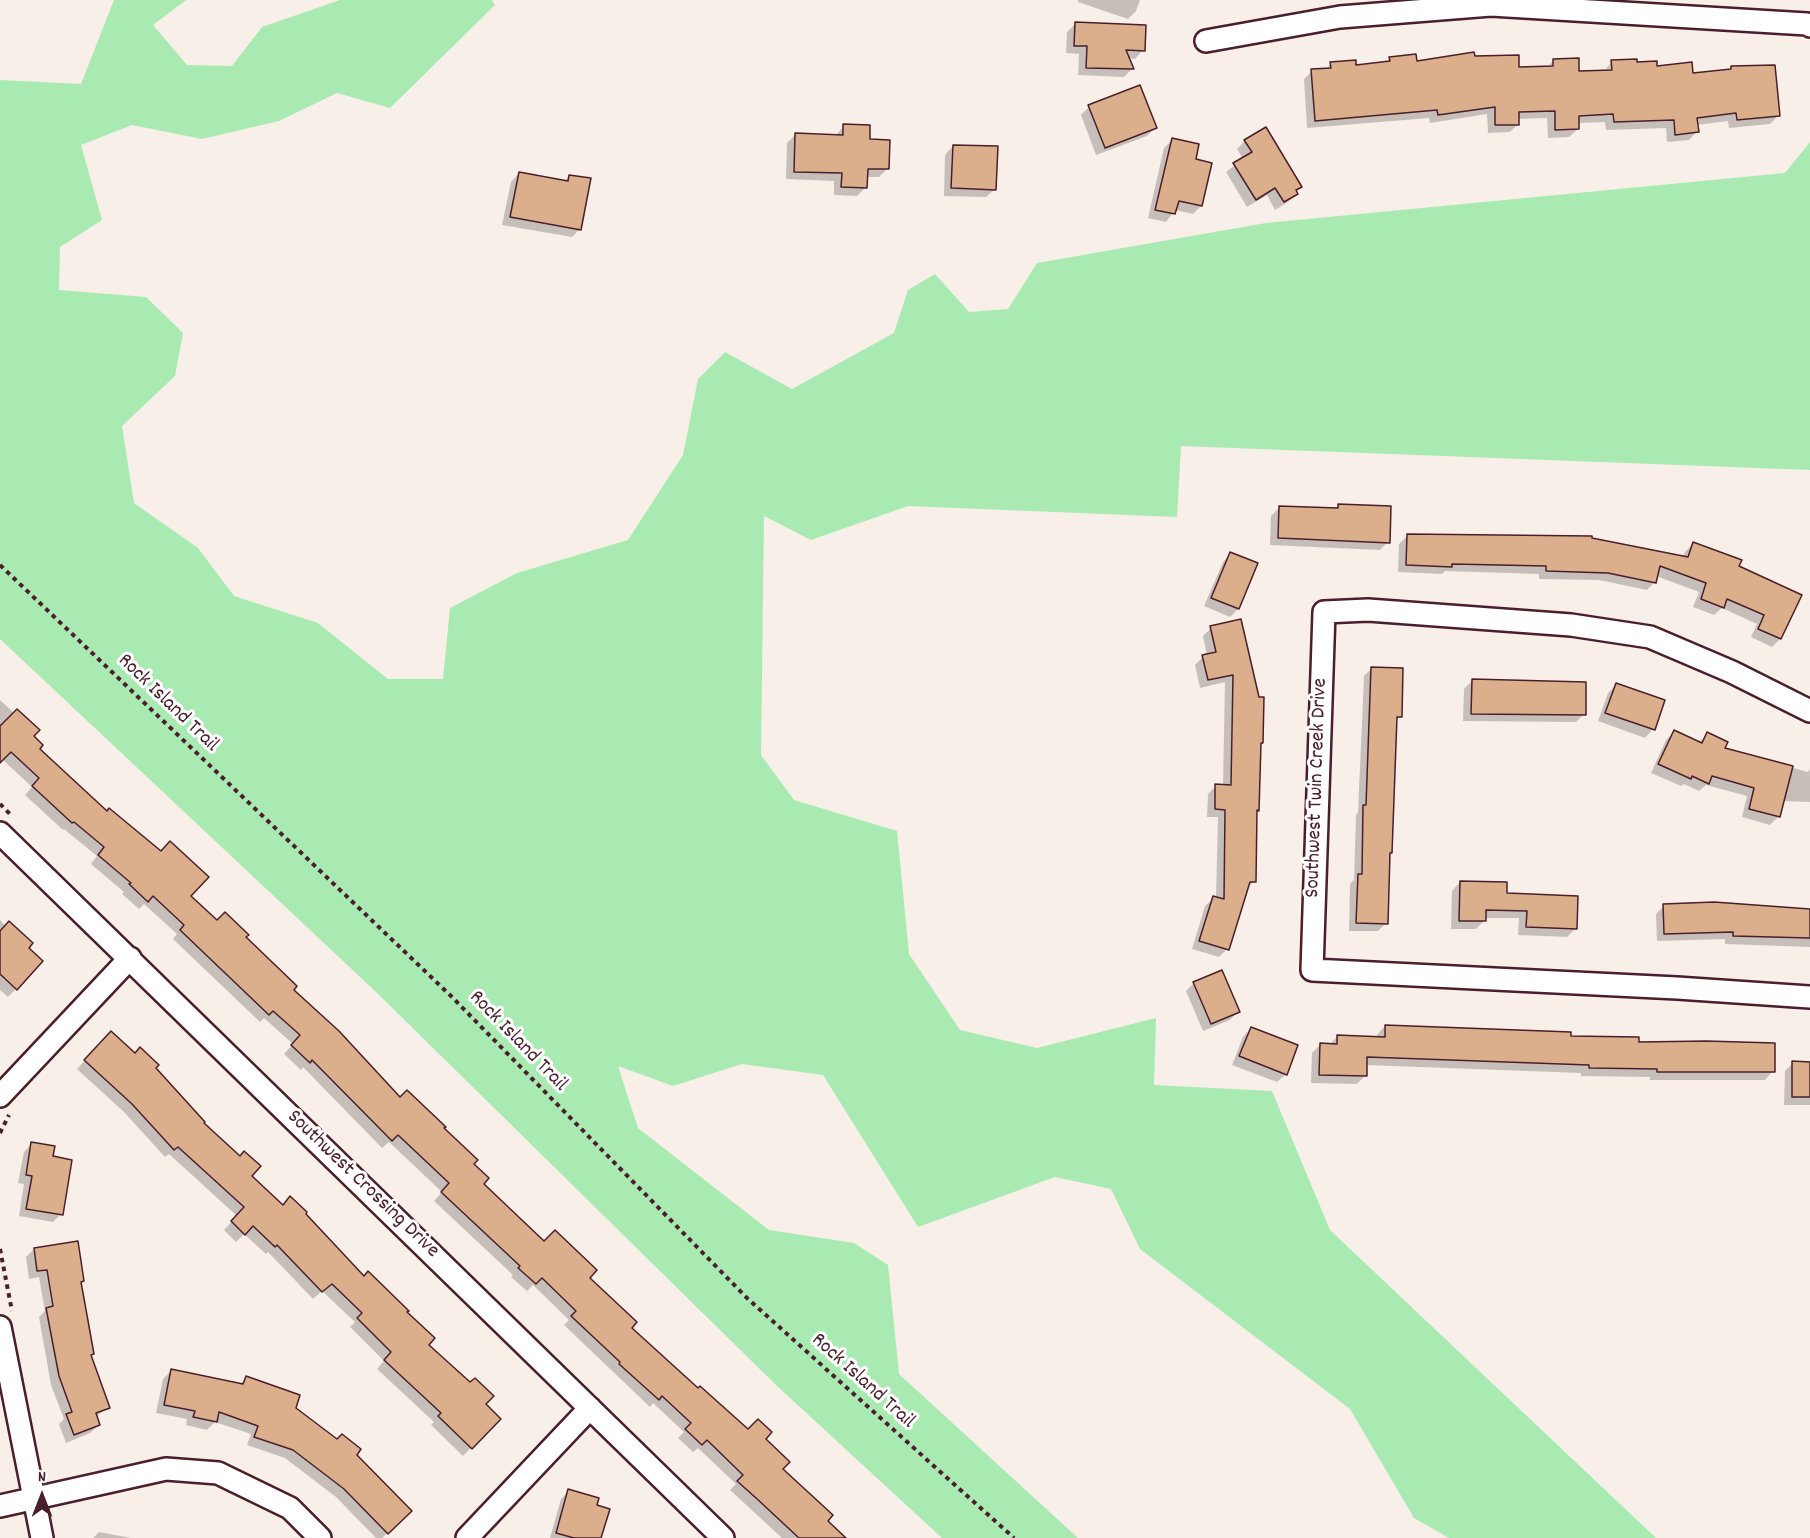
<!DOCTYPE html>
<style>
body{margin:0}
#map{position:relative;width:1810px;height:1538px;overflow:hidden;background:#f8efe8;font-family:Dekko,sans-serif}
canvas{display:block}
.north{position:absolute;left:12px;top:1466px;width:60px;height:60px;-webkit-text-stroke:4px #fff;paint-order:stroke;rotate:0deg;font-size:16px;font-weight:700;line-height:24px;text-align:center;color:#4a1f2b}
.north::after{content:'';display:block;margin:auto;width:21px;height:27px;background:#4a1f2b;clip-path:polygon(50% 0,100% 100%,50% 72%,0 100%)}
</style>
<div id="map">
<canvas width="1810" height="1538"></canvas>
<div class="north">N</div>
</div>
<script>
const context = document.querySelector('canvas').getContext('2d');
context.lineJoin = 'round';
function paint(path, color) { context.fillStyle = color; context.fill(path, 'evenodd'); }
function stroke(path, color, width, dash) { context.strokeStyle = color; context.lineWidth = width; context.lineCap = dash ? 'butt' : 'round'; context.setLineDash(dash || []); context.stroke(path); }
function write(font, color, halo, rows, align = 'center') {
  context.font = font + ' Dekko,sans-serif'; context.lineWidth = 6; context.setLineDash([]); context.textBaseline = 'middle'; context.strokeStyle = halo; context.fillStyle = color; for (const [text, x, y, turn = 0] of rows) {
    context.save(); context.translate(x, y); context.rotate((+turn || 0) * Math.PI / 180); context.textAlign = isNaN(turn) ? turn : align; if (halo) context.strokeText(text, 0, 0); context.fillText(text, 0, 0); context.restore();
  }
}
const green = new Path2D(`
 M 114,0 L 186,0 L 153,25 L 187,65 L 232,66 L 262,27 L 340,0 L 492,0 L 495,5 L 390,108 L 337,93 L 279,121 L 202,139 L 132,125 L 81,145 L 102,220 L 60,247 L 59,290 L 146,297 L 183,333 L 175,376 L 122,426 L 134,503 L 198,548 L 234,596 L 318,623 L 388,679 L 443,679 L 450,608 L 517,573 L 628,540 L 683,455 L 698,379 L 725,352 L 792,389 L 894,333 L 908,290 L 935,274 L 969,312 L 1008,309 L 1037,263 L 1266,223 L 1785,173 L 1810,142 L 1810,470 L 1181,446 L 1177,517 L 908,506 L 811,540 L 764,516 L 761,755 L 794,800 L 897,831 L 909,954 L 960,1030 L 1037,1048 L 1156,1018 L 1154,1085 L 1272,1091 L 1330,1230 L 1656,1538 L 1449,1538 L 1414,1518 L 1350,1409 L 1140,1249 L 1111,1189 L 1055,1177 L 918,1227 L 823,1075 L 742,1064 L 673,1086 L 618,1066 L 638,1128 L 769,1230 L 854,1243 L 888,1265 L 899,1374 L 1078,1538 L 942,1538 L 776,1385 L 375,991 L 0,639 L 0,80 L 81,84 Z`);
const shadow = new Path2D(`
 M 1078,0 L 1140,0 L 1136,11 L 1128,19 L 1078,2 Z
 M 1075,24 L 1143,50 L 1135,59 L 1128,58 L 1132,69 L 1124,77 L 1078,75 L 1079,54 L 1066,53 L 1067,32 Z
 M 1473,57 L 1517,69 L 1546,68 L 1553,61 L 1577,73 L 1604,72 L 1612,61 L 1636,63 L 1692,75 L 1729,70 L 1732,68 L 1779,115 L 1770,124 L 1729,128 L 1728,121 L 1696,125 L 1697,131 L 1689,140 L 1667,142 L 1666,128 L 1606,130 L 1605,122 L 1578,123 L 1578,129 L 1569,137 L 1548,138 L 1547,118 L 1518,119 L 1518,124 L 1510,132 L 1488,133 L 1487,114 L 1430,123 L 1429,118 L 1307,128 L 1304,79 L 1312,71 L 1325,70 L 1331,63 L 1354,66 L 1385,63 L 1390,58 L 1415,63 Z
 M 1089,107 L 1155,128 L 1147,136 L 1096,155 L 1081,115 Z
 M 844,126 L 868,140 L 887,169 L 879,177 L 866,177 L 866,187 L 857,196 L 834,195 L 834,181 L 786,179 L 787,143 L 796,134 L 835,136 Z
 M 1172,140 L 1194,160 L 1201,206 L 1193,214 L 1175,210 L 1166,222 L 1148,218 L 1164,148 Z
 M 1245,141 L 1300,186 L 1295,191 L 1296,194 L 1288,202 L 1275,210 L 1267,195 L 1247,207 L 1226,172 L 1243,159 L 1237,149 Z
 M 953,146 L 995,189 L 986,197 L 944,196 L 945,155 Z
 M 519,173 L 564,182 L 569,176 L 580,229 L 572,237 L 502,225 L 511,182 Z
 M 1339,506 L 1388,542 L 1380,550 L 1270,545 L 1271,516 L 1279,508 L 1335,509 Z
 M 1407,536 L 1591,540 L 1683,557 L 1685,552 L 1693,544 L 1738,567 L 1780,639 L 1772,647 L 1751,637 L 1757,624 L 1722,608 L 1714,615 L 1693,607 L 1699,592 L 1656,576 L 1655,582 L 1647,590 L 1599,580 L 1539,579 L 1539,574 L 1445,571 L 1442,574 L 1398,572 L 1399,544 Z
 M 1231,553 L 1238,609 L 1230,617 L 1204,606 L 1223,562 Z
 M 1240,621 L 1258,810 L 1255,812 L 1254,881 L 1246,889 L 1227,949 L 1219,957 L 1192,949 L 1205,906 L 1214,898 L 1216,898 L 1218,817 L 1207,817 L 1208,794 L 1216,786 L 1223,786 L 1225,682 L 1200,688 L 1195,665 L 1203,657 L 1207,656 L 1203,636 L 1211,628 Z
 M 1372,668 L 1400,717 L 1395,721 L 1386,923 L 1378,931 L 1349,931 L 1350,884 L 1354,880 L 1356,815 L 1358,812 L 1364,676 Z
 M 1472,681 L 1584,714 L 1576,722 L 1463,721 L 1464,689 Z
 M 1616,685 L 1653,729 L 1645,738 L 1598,721 L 1608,693 Z
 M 0,700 L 14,713 L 32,736 L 38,749 L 189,896 L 217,922 L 244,937 L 292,990 L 400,1099 L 442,1128 L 472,1164 L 482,1184 L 544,1243 L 588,1278 L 630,1328 L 698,1390 L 748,1431 L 764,1439 L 781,1470 L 826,1521 L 844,1538 L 782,1538 L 730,1490 L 736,1484 L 698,1448 L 693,1452 L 678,1438 L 684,1432 L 653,1403 L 650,1407 L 564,1325 L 569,1320 L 533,1285 L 527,1291 L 511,1277 L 513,1275 L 434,1201 L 442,1192 L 389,1142 L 382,1148 L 303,1067 L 301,1070 L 284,1054 L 293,1044 L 264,1018 L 260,1022 L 173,939 L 177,934 L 144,904 L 139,909 L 122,894 L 124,892 L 91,864 L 97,856 L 64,829 L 63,830 L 25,795 L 32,787 L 2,759 L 0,761 Z
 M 1674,732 L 1699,743 L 1707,734 L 1723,749 L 1808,772 L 1810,769 L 1810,802 L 1782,801 L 1778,817 L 1770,825 L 1742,817 L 1747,796 L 1706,785 L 1699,791 L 1684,784 L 1681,786 L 1651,773 L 1666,740 Z
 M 1460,882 L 1506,894 L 1575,929 L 1567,937 L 1518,935 L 1519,918 L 1484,918 L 1484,921 L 1476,929 L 1451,929 L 1452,891 Z
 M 1664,906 L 1810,910 L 1810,947 L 1725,944 L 1725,939 L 1657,941 L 1656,914 Z
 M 0,920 L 26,948 L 16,989 L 8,997 L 0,990 Z
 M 1194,983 L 1238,1012 L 1230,1020 L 1203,1031 L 1186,991 Z
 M 1385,1026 L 1637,1043 L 1773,1071 L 1765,1080 L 1650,1080 L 1650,1077 L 1581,1076 L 1581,1073 L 1366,1065 L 1365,1076 L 1357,1084 L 1311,1083 L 1312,1053 L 1320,1045 L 1329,1045 L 1338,1036 L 1377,1038 L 1377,1035 Z
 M 1251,1028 L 1286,1074 L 1277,1082 L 1232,1065 L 1243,1037 Z
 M 103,1041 L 134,1055 L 154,1068 L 250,1176 L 282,1206 L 304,1214 L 364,1278 L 405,1312 L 427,1345 L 499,1419 L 463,1456 L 431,1425 L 434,1422 L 377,1369 L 384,1361 L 350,1327 L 355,1322 L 322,1291 L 313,1299 L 268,1252 L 266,1254 L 244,1234 L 236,1242 L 224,1230 L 237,1216 L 169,1154 L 165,1157 L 124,1112 L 77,1069 Z
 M 1793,1063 L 1810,1063 L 1810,1105 L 1784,1105 L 1785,1071 Z
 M 32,1143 L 52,1158 L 61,1214 L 53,1222 L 19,1216 L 24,1184 L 18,1183 L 24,1152 Z
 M 34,1249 L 80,1283 L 93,1353 L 90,1356 L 108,1407 L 96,1417 L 99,1425 L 90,1433 L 66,1443 L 59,1424 L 64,1419 L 51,1385 L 39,1317 L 45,1311 L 39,1277 L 29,1279 L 26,1257 Z
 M 172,1370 L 240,1385 L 246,1378 L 294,1409 L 355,1455 L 410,1511 L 382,1538 L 376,1538 L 336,1497 L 285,1458 L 247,1445 L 251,1434 L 215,1422 L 207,1430 L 186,1425 L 187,1419 L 156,1413 L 163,1379 Z
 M 569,1491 L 595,1506 L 599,1538 L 550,1538 L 561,1499 Z
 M 99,1532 L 131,1538 L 93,1538 Z`);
const building = new Path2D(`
 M 1075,22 L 1146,25 L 1145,51 L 1126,50 L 1134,69 L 1086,68 L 1087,46 L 1074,46 Z
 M 1474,52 L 1475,56 L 1519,55 L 1519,67 L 1553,66 L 1553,59 L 1579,58 L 1579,71 L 1612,70 L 1611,60 L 1637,59 L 1637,62 L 1657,61 L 1657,66 L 1692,62 L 1693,73 L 1731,69 L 1731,66 L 1775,65 L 1780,116 L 1737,120 L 1736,113 L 1697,118 L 1699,132 L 1675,135 L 1674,120 L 1614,122 L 1613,114 L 1579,116 L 1579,129 L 1555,130 L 1555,111 L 1519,112 L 1519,125 L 1495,125 L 1495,107 L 1438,115 L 1437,110 L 1315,121 L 1311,69 L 1331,68 L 1330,62 L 1356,60 L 1356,65 L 1390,61 L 1389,57 L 1416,54 L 1417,61 Z
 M 1140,85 L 1157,128 L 1105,148 L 1088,105 Z
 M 843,124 L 870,125 L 870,139 L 890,140 L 889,169 L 868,169 L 867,188 L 841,187 L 842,173 L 794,172 L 795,133 L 843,135 Z
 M 1266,127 L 1302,187 L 1296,190 L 1298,194 L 1284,202 L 1275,188 L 1256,200 L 1233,163 L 1252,152 L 1244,140 Z
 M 1172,138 L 1199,144 L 1196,159 L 1212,163 L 1202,206 L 1179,201 L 1175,214 L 1155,210 Z
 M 953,145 L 998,146 L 996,190 L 951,188 Z
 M 519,172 L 568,181 L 569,175 L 591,178 L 581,230 L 510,217 Z
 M 1338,504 L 1391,506 L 1390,543 L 1278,538 L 1279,506 L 1338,508 Z
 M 1407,534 L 1592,536 L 1592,538 L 1688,557 L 1693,542 L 1742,560 L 1739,566 L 1802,595 L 1781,639 L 1758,629 L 1764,615 L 1727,599 L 1724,608 L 1701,599 L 1706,583 L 1660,566 L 1656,583 L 1608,573 L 1546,571 L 1546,566 L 1452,564 L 1452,567 L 1406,565 Z
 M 1230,552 L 1258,563 L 1239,609 L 1211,598 Z
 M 1241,619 L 1259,697 L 1264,697 L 1263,743 L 1261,743 L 1259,811 L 1257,810 L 1256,882 L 1250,882 L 1229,950 L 1199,941 L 1213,896 L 1224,899 L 1225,810 L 1215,809 L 1215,784 L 1231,785 L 1233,675 L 1208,680 L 1202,655 L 1216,652 L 1210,626 Z
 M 1371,667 L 1403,668 L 1402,717 L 1397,717 L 1392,853 L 1390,853 L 1388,924 L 1356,923 L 1358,874 L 1362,874 L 1363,805 L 1366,805 Z
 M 1472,679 L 1586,682 L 1586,715 L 1471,714 Z
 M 1616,683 L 1665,700 L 1655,730 L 1605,713 Z
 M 17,709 L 40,730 L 34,736 L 43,745 L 40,749 L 107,811 L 109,808 L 161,851 L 170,841 L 209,877 L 191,896 L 217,920 L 225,912 L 249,935 L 246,937 L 297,986 L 294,990 L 339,1031 L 400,1097 L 407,1090 L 446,1127 L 444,1128 L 478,1160 L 474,1164 L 489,1178 L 484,1184 L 544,1241 L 555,1230 L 597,1270 L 590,1278 L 637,1322 L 632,1328 L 698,1388 L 700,1386 L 748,1429 L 758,1419 L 772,1432 L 766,1439 L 790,1462 L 783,1469 L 833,1515 L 828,1521 L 846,1538 L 799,1538 L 756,1498 L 737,1481 L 743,1475 L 707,1440 L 702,1445 L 685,1429 L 691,1423 L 662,1396 L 659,1400 L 619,1364 L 620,1362 L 571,1316 L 576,1311 L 542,1278 L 536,1284 L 518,1268 L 520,1266 L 441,1192 L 449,1183 L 398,1135 L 392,1141 L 312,1060 L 310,1063 L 291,1045 L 300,1035 L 273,1011 L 269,1015 L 180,930 L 184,925 L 153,896 L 148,902 L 129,884 L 131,883 L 98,855 L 104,847 L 74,822 L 72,823 L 32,786 L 39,778 L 11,752 L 0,763 L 0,726 Z
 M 1674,730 L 1702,743 L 1707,732 L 1728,742 L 1725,748 L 1793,766 L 1780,817 L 1749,809 L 1754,788 L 1712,776 L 1709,784 L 1692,776 L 1691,779 L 1658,764 Z
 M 1460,881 L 1507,882 L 1507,893 L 1578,896 L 1577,929 L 1526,927 L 1527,911 L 1486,910 L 1486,921 L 1459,921 Z
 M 1714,902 L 1810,909 L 1810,938 L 1733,936 L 1733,932 L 1664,934 L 1663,904 Z
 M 9,921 L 33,943 L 29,948 L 43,961 L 17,990 L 0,974 L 0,931 Z
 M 1222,970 L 1240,1012 L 1211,1024 L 1193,982 Z
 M 1385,1025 L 1571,1032 L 1571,1036 L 1639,1037 L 1639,1042 L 1706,1041 L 1775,1043 L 1775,1072 L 1657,1072 L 1657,1069 L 1589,1068 L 1589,1065 L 1367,1057 L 1367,1076 L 1319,1075 L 1320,1043 L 1337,1044 L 1337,1035 L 1385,1037 Z
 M 1251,1027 L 1298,1045 L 1287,1075 L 1239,1056 Z
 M 111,1031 L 135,1053 L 140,1047 L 159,1065 L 156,1068 L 205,1122 L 204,1123 L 240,1156 L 244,1151 L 261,1166 L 252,1176 L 283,1205 L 290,1196 L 307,1212 L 306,1214 L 364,1276 L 368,1271 L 409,1311 L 407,1312 L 435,1338 L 429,1345 L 470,1382 L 475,1378 L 494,1396 L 486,1404 L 501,1419 L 472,1449 L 438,1416 L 441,1413 L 384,1360 L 391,1352 L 357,1318 L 362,1313 L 332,1284 L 322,1292 L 277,1245 L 275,1247 L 253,1226 L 245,1235 L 231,1221 L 244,1207 L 178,1147 L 174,1150 L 132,1104 L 84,1060 Z
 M 1792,1061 L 1810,1062 L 1810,1097 L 1792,1097 Z
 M 31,1142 L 55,1146 L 53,1156 L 72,1160 L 63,1215 L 26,1209 L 32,1176 L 26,1175 Z
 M 78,1241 L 84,1281 L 81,1282 L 94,1354 L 91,1355 L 110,1408 L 96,1413 L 100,1425 L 74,1435 L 66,1414 L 72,1412 L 59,1376 L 46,1308 L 53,1306 L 47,1270 L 37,1271 L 34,1248 Z
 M 171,1369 L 243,1384 L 246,1376 L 300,1395 L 296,1408 L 337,1439 L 342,1434 L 361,1449 L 357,1455 L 412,1511 L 388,1534 L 344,1489 L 293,1450 L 254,1437 L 258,1426 L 219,1412 L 217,1422 L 193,1417 L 195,1411 L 164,1405 Z
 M 568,1489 L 599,1498 L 597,1505 L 610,1509 L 601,1538 L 574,1538 L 556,1533 Z`);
const path = new Path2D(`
 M 0,565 L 451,996 L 747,1298 L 1014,1538
 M 0,804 L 11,815
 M 0,1133 L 9,1115
 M 0,1249 L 12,1311`);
const minor = new Path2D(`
 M 1206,41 L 1340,17 L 1491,5 L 1807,24 L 1810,26
 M 1810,711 L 1732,672 L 1650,637 L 1571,625 L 1368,610 L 1324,612 L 1312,970 L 1677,988 L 1810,997
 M 0,833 L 723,1538
 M 0,1096 L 130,958
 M 0,1327 L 42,1538
 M 0,1506 L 166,1469 L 218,1473 L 290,1508 L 320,1538
 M 467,1538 L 590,1408`);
const streetNames = [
 ["Rock Island Trail",167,704,44],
 ["Southwest Twin Creek Drive",1318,788,-88],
 ["Rock Island Trail",517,1042,46],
 ["Southwest Crossing Drive",362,1185,44],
 ["Rock Island Trail",862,1382,42]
];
paint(green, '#a9eab3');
paint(shadow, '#0003');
paint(building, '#dbaf8c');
stroke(building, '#4a1f2b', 1.5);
stroke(minor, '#4a1f2b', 26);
stroke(path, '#4a1f2b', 4, [4.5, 4.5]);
stroke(minor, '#fff', 21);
write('21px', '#4a1f2b', '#fff', streetNames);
</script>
